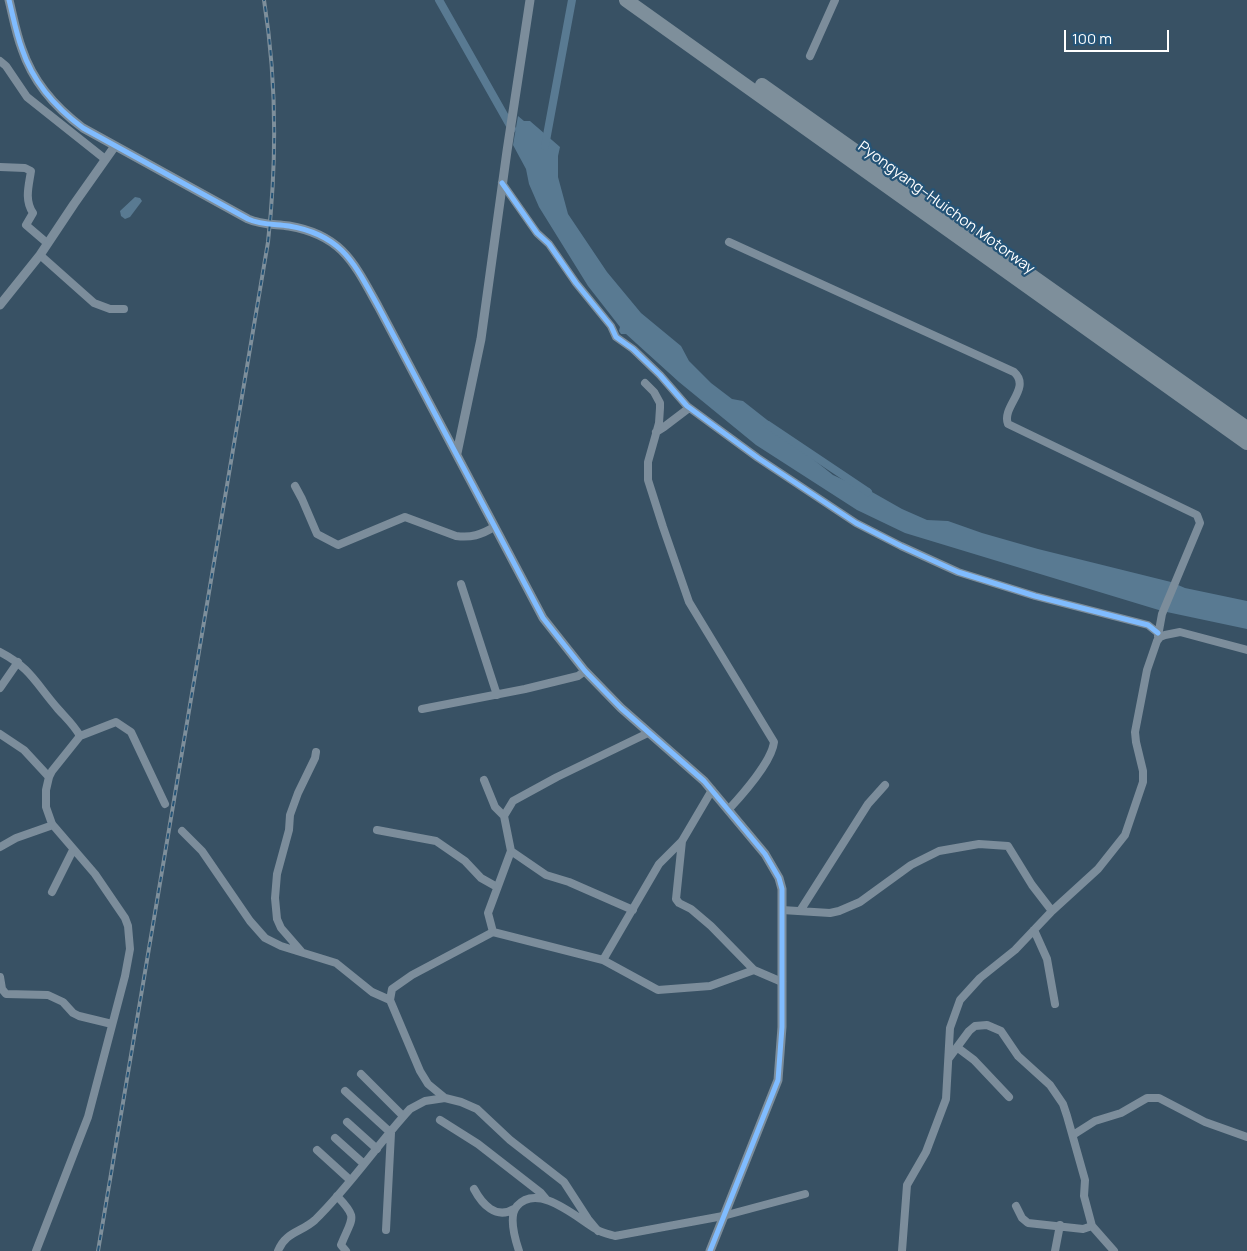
<!DOCTYPE html>
<meta charset="utf-8">
<style>
body{margin:0}
#map{position:relative;width:1247px;height:1251px;overflow:hidden;background:#385164;font-family:Manrope,sans-serif}
canvas{display:block}
.scale{position:absolute;left:1064px;top:30px;width:105px;height:22px;box-sizing:border-box;border:2px solid #fff;border-top:0;padding-left:6px;font-size:15px;line-height:18px;white-space:nowrap;color:#fff;-webkit-text-stroke:4px #255477;paint-order:stroke}
</style>
<div id="map">
<canvas width="1247" height="1251"></canvas>
<div class="scale">100 m</div>
</div>
<script>
const context = document.querySelector('canvas').getContext('2d');
context.lineJoin = 'round';
function paint(path, color) { context.fillStyle = color; context.fill(path, 'evenodd'); }
function stroke(path, color, width, dash) { context.strokeStyle = color; context.lineWidth = width; context.lineCap = dash ? 'butt' : 'round'; context.setLineDash(dash || []); context.stroke(path); }
function write(font, color, halo, rows, align = 'center') {
  context.font = font + ' Manrope,sans-serif'; context.lineWidth = 4.5; context.setLineDash([]); context.textBaseline = 'middle'; context.strokeStyle = halo; context.fillStyle = color; for (const [text, x, y, turn = 0] of rows) {
    context.save(); context.translate(x, y); context.rotate((+turn || 0) * Math.PI / 180); context.textAlign = isNaN(turn) ? turn : align; if (halo) context.strokeText(text, 0, 0); context.fillText(text, 0, 0); context.restore();
  }
}
const water = new Path2D(`
 M 518,116 L 524,121 L 530,121 L 560,147 L 558,156 L 558,177 L 568,214 L 607,272 L 641,313 L 681,346 L 689,361 L 711,383 L 732,399 L 743,401 L 771,423 L 780,435 L 789,442 L 804,452 L 833,475 L 859,487 L 869,488 L 872,492 L 902,509 L 927,520 L 948,521 L 982,533 L 1038,549 L 1171,582 L 1185,588 L 1247,601 L 1247,629 L 1162,611 L 905,533 L 857,510 L 756,445 L 679,382 L 626,334 L 621,334 L 619,331 L 620,327 L 588,286 L 539,207 L 529,184 L 526,169 L 513,145 Z
 M 135,197 L 140,198 L 142,201 L 130,217 L 125,219 L 121,216 L 120,211 Z`);
const canal = new Path2D(`
 M 439,0 L 512,129
 M 545,146 L 572,0
 M 768,425 L 868,492`);
const minor = new Path2D(`
 M 810,56 L 835,0
 M 0,61 L 6,66 L 27,97 L 105,159
 M 0,167 L 25,168 L 31,171 C 29,185 24,200 33,213 L 26,225 L 47,243
 M 502,183 L 537,233 L 549,244 L 576,283 L 611,326 L 616,337 L 633,349 L 660,375 L 687,406 L 758,458 L 856,523 L 901,546 L 958,572 L 1035,596 L 1148,625 L 1158,633
 M 729,242 L 1014,372 C 1032,388 1001,407 1008,424 L 1197,515 L 1200,523 L 1162,614 L 1158,636
 M 40,255 L 94,303 L 110,309 L 124,309
 M 645,383 L 654,392 L 660,403 L 660,408 L 659,423 L 648,462 L 648,480 L 663,527 L 689,602 L 774,742 C 772,761 742,795 729,809
 M 656,432 L 664,427 L 689,408
 M 295,486 L 302,499 L 317,534 L 338,545 L 405,517 L 456,536 C 471,538 481,535 494,527
 M 461,584 L 497,695
 M 0,652 C 31,668 36,684 58,709 C 66,718 74,725 80,736
 M 0,688 L 18,662
 M 422,709 L 525,689 L 578,676 L 585,671
 M 0,734 L 24,750 L 49,777
 M 484,780 L 495,807 L 504,816 L 511,851 L 488,913 L 493,932
 M 504,816 L 513,801 L 557,777 L 648,733
 M 377,830 L 436,841 L 465,861 L 481,878 L 497,887
 M 182,831 L 202,851 L 250,921 L 265,938 L 281,946 L 336,963 L 372,992 L 390,1000
 M 682,841 L 676,899 L 679,903 L 691,909 L 711,926 L 754,970
 M 0,847 L 16,838 L 53,825
 M 511,851 L 546,875 L 569,882 L 633,910
 M 52,892 L 73,850
 M 782,910 L 830,913 L 839,911 L 860,902 L 911,865 L 939,851 L 979,844 L 1008,846 L 1032,885 L 1052,911
 M 800,911 L 868,804 L 885,785
 M 1034,930 L 1047,959 L 1055,1004
 M 301,951 L 281,928 L 277,919 L 275,898 L 277,874 L 289,830 L 290,815 L 298,793 L 315,758 L 316,752
 M 603,960 L 659,864 L 682,841 L 712,790
 M 0,977 L 2,989 L 6,994 L 48,995 L 63,1002 L 73,1013 L 79,1016 L 112,1024
 M 958,1048 L 974,1060 L 1009,1097
 M 949,1058 L 969,1031 L 975,1026 L 987,1025 L 1001,1031 L 1018,1056 L 1050,1085 L 1063,1104 L 1067,1116 L 1085,1180 L 1084,1196 L 1092,1226 L 1114,1251
 M 361,1074 L 403,1116
 M 345,1091 L 391,1133 L 386,1230
 M 440,1120 L 478,1144 L 541,1193 L 546,1199
 M 347,1122 L 377,1149
 M 1073,1135 L 1095,1121 L 1121,1113 L 1147,1098 L 1159,1098 L 1205,1122 L 1247,1137
 M 335,1138 L 364,1164
 M 317,1150 L 350,1180
 M 474,1189 C 482,1204 496,1220 514,1209
 M 337,1196 C 359,1219 352,1217 341,1245 L 346,1251
 M 1016,1206 L 1022,1218 L 1028,1223 L 1083,1229 L 1092,1226
 M 598,1231 L 588,1219 L 564,1182 L 510,1140 L 477,1109 L 461,1102 L 445,1098 L 428,1084 L 420,1071 L 390,1000 L 392,989 L 412,975 L 493,932 L 603,960 L 658,990 L 710,986 L 754,970 L 782,982
 M 36,1251 L 88,1117 L 125,976 L 130,949 L 128,926 L 125,918 L 95,874 L 52,824 L 46,807 L 46,790 L 49,777 L 52,771 L 80,736 L 116,722 L 131,732 L 165,804
 M 278,1251 C 285,1232 302,1232 315,1220 C 350,1186 377,1145 410,1109 L 425,1101 L 445,1098
 M 519,1251 C 515,1239 508,1216 517,1206 C 538,1182 577,1218 596,1229 C 602,1233 608,1234 615,1236 L 723,1216 L 805,1194
 M 902,1251 L 907,1185 L 926,1152 L 946,1099 L 950,1028 L 960,1000 L 980,978 L 1015,950 L 1052,911 L 1098,869 L 1125,835 L 1143,782 L 1143,771 L 1136,742 L 1135,732 L 1147,670 L 1157,641 L 1160,637 L 1165,635 L 1180,632 L 1247,650
 M 1055,1251 L 1060,1225`);
const tertiary = new Path2D(`
 M 9,0 C 13,16 16,33 22,49 C 33,82 56,108 83,128 L 248,219 C 261,225 274,224 289,226 C 342,235 354,263 378,306 L 543,618 L 585,671 L 621,708 L 704,781 L 765,854 L 779,878 L 782,889 L 782,1027 L 778,1080 L 710,1251
 M 0,305 L 40,255 L 74,204 L 115,146
 M 457,453 L 481,339 L 507,151 L 530,0`);
const motorway = new Path2D(`
 M 626,0 L 1247,443
 M 762,85 L 1247,428`);
const rail = new Path2D(`
 M 98,1251 L 268,242 C 277,160 277,82 264,0`);
const cycleway = new Path2D(`
 M 9,0 C 13,16 16,33 22,49 C 33,82 56,108 83,128 L 248,219 C 261,225 274,224 289,226 C 342,235 354,263 378,306 L 543,618 L 585,671 L 621,708 L 704,781 L 765,854 L 779,878 L 782,889 L 782,1027 L 778,1080 L 710,1251
 M 502,183 L 537,233 L 549,244 L 576,283 L 611,326 L 616,337 L 633,349 L 660,375 L 687,406 L 758,458 L 856,523 L 901,546 L 958,572 L 1035,596 L 1148,625 L 1158,633`);
const streetNames = [
 ["Pyongyang–Huichon Motorway",946,208,36]
];
paint(water, '#597a92');
stroke(canal, '#597a92', 8);
stroke(minor, '#7c8d9b', 8);
stroke(tertiary, '#7c8d9b', 9);
stroke(motorway, '#7e8f9b', 14);
stroke(rail, '#7e8f9b', 4);
stroke(rail, '#255477', 2, [5.5]);
stroke(cycleway, '#80bcff', 5);
write('15px', '#fff', '#255477', streetNames);
</script>
